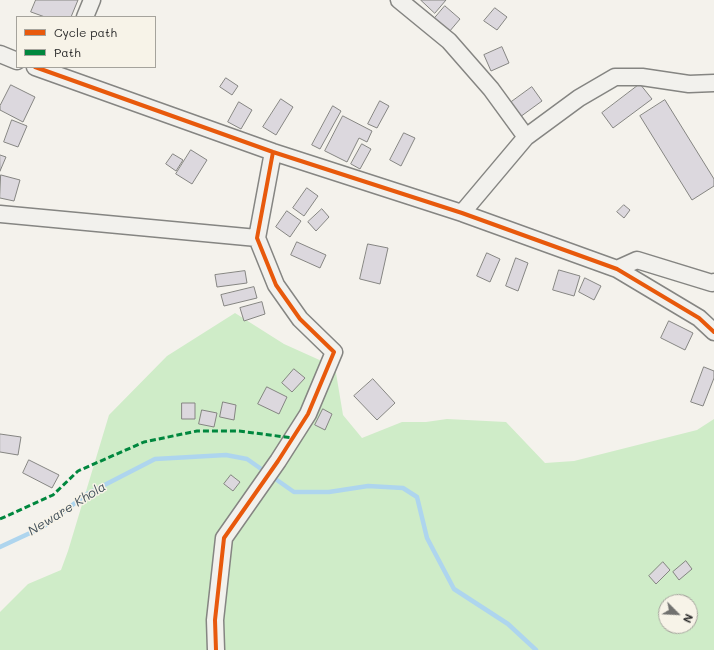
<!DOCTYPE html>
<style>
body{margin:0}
#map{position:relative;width:714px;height:650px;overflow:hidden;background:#f4f2ec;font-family:Mali,sans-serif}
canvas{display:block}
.legend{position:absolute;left:16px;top:16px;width:140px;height:52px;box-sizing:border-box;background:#f7f3e8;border:1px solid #a5a39c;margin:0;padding:5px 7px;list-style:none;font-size:12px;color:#2b2b2b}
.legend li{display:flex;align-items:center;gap:8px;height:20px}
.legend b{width:20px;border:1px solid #a5a39c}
.north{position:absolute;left:658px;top:594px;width:40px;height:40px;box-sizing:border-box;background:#f7f3e8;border:1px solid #a5a39c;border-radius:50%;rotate:114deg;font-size:11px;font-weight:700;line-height:16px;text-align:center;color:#2b2b2b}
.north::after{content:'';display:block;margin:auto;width:14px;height:18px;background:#71716f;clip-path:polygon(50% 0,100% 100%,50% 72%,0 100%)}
</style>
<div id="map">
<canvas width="714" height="650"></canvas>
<ul class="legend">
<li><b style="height:5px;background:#e8590c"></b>Cycle path</li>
<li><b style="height:5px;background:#00873e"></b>Path</li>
</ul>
<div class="north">N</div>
</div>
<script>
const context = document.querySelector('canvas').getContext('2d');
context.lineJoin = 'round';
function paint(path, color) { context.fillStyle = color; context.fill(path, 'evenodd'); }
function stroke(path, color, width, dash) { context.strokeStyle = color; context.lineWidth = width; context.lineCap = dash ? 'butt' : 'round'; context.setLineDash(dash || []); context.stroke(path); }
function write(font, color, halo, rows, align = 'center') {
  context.font = font + ' Mali,sans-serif'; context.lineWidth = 3; context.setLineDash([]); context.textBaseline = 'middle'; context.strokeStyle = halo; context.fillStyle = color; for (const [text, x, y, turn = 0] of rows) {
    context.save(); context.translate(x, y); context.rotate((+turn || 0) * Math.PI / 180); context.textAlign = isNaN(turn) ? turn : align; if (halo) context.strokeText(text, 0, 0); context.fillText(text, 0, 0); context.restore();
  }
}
const green = new Path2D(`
 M 235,313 L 284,344 L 335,367 L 343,415 L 362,438 L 402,422 L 426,422 L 447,419 L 506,422 L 545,463 L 574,461 L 697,430 L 714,419 L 714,650 L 0,650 L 0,612 L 28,584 L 61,570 L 68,551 L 109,415 L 167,356 ZM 666,602 L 690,602 L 690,626 L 666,626 Z`);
const stream = new Path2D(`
 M 0,547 L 43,527 L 87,494 L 155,459 L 226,455 L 247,459 L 294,492 L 329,492 L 368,486 L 403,488 L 417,497 L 427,538 L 454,589 L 508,624 L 536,650`);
const building = new Path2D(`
 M 36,0 L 78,0 L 71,17 L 45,17 L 31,12 Z
 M 421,0 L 446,0 L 435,13 Z
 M 445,6 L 460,19 L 449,32 L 434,19 Z
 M 495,8 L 507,17 L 497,30 L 484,21 Z
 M 502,47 L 509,63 L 491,71 L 484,55 Z
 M 226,78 L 238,86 L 232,95 L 220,87 Z
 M 640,84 L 652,99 L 613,128 L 602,113 Z
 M 11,85 L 35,97 L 23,122 L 0,110 L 0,106 Z
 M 532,87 L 542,101 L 520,117 L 510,103 Z
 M 281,99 L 293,107 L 276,135 L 263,127 Z
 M 665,100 L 714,179 L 714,186 L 692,200 L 640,116 Z
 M 380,101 L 389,106 L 377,128 L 368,124 Z
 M 239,102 L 252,110 L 241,129 L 228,122 Z
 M 333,106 L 341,111 L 320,149 L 312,145 Z
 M 343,116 L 372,131 L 367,142 L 359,138 L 347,162 L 325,151 Z
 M 12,120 L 27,126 L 18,147 L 4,142 Z
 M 404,133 L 415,138 L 401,166 L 390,160 Z
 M 362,144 L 371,149 L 360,169 L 351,164 Z
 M 191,150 L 207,160 L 192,184 L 176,174 Z
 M 173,154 L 183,160 L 176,171 L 166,164 Z
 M 0,155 L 6,157 L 0,171 Z
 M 1,175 L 20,180 L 14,201 L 0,198 Z
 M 307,188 L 318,196 L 304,216 L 293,208 Z
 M 624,205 L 630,210 L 624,218 L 617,212 Z
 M 322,209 L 329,217 L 316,231 L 308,222 Z
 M 287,211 L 301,221 L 290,237 L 276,227 Z
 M 297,242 L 326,255 L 320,268 L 291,255 Z
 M 368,244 L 388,248 L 380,284 L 360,279 Z
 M 487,253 L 500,259 L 490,282 L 477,276 Z
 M 516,258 L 528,263 L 518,291 L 506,286 Z
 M 559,270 L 580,276 L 574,296 L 553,290 Z
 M 245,271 L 247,283 L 217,287 L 215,275 Z
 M 585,278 L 601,286 L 594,300 L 579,292 Z
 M 254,287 L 257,298 L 224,306 L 221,295 Z
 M 262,302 L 265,314 L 244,321 L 240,308 Z
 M 669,321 L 693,333 L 685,350 L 661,338 Z
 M 704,367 L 714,371 L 714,378 L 703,406 L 691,402 Z
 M 294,369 L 305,378 L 292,392 L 282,383 Z
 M 373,379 L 395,403 L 377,420 L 354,396 Z
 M 267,387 L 287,397 L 279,414 L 258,404 Z
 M 223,402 L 236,405 L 234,420 L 220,417 Z
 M 182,403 L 195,403 L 195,419 L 182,419 Z
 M 323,409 L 332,414 L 325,430 L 315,425 Z
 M 202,410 L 217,413 L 214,427 L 199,424 Z
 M 0,434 L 21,437 L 18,455 L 0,452 Z
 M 29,460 L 59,475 L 52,488 L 23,473 Z
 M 231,475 L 240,482 L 233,491 L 224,484 Z
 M 686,561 L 692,569 L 679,580 L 673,572 Z
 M 663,562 L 670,570 L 656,584 L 649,576 Z`);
const minor = new Path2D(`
 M 399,0 L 449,41 L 491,89 L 526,137 L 462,213
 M 85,17 L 92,0
 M 0,54 L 17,61
 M 35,67 L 273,152 L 462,213 L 617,269 L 699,318 L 714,332
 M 526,137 L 579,98 L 615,77 L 642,77 L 689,84 L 714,83
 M 0,214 L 257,238
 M 617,269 L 637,260 L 712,283 L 714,282
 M 216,650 L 215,620 L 224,538 L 278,461 L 308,414 L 334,352 L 300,319 L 276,285 L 257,238 L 273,152`);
const quiet = new Path2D(`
 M 0,519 L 53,495 L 78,471 L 144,442 L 197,431 L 239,431 L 293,438`);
const cycleway = new Path2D(`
 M 35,67 L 273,152 L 462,213 L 617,269 L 699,318 L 714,332
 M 216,650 L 215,620 L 224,538 L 278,461 L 308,414 L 334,352 L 300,319 L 276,285 L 257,238 L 273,152`);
const waterNames = [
 ["Neware Khola",67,509,-32]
];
paint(green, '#cfecc8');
stroke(stream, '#aed5ee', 4.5);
paint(building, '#dcd8de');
stroke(building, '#858582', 1);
stroke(minor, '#858582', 19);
stroke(minor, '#f2f1ed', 16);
stroke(quiet, '#00873e', 3, [6, 3]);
stroke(cycleway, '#e8590c', 4);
write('italic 13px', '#44525c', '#f7f3e8', waterNames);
</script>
